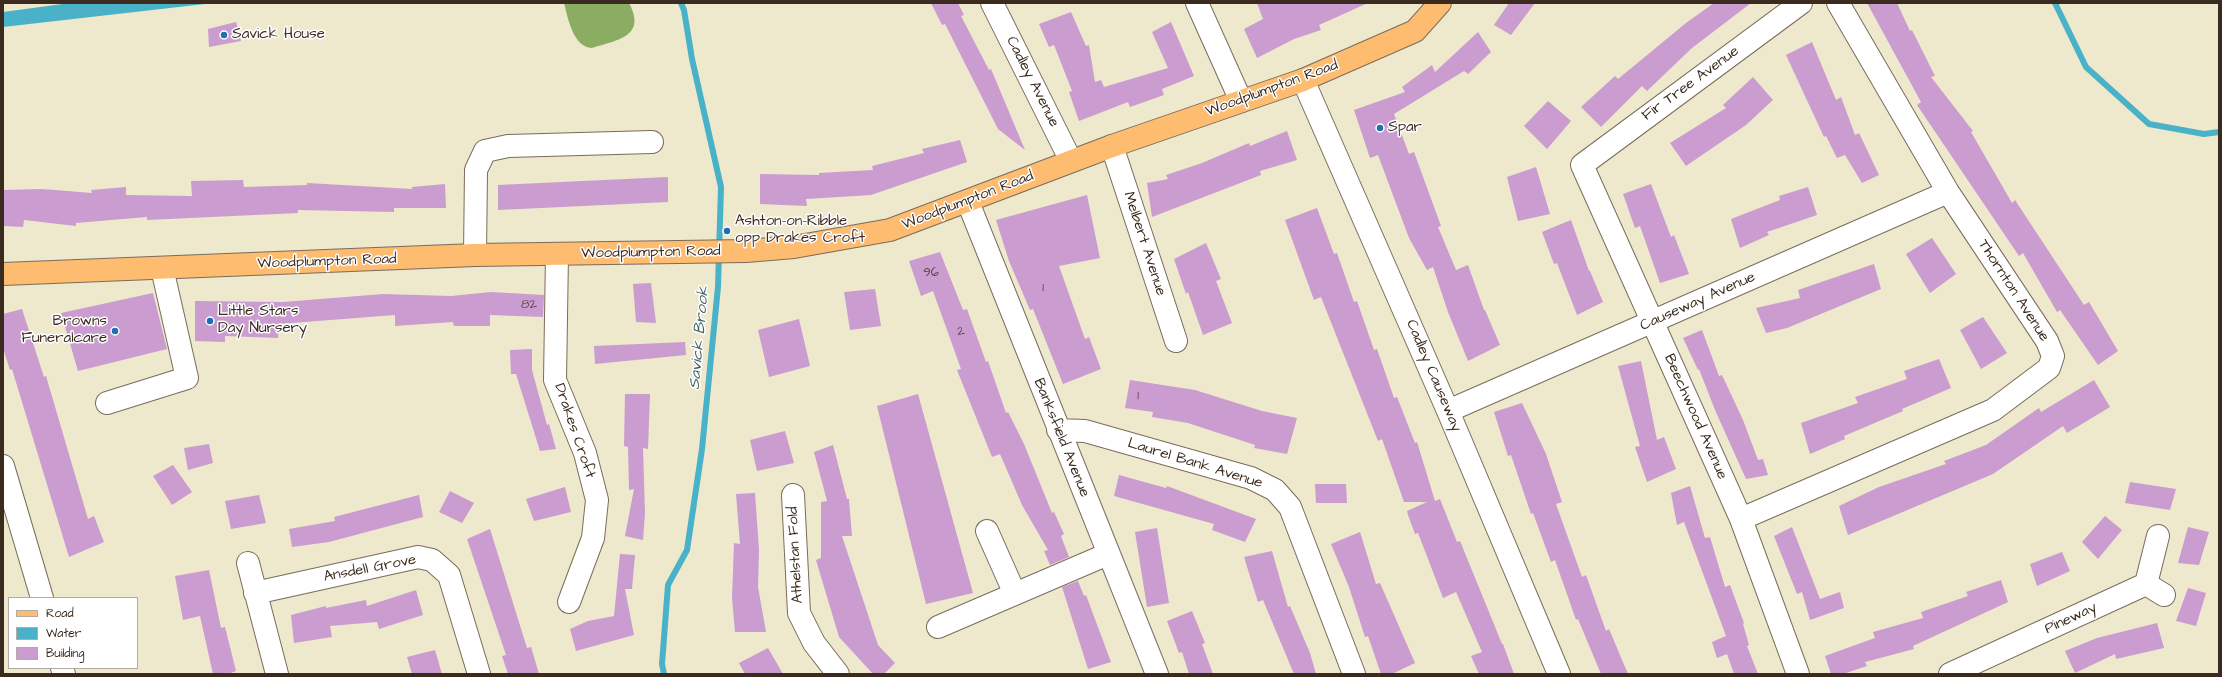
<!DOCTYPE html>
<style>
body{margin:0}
#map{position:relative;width:2222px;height:677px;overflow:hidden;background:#eee8cd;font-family:"Architects Daughter",sans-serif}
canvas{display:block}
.frame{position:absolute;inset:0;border:4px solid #3b2a1e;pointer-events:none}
.legend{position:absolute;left:8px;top:597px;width:130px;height:72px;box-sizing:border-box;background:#fff;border:1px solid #b1aaa5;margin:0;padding:5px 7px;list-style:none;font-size:12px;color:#3b2a1e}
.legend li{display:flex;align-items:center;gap:8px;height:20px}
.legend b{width:20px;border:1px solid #b1aaa5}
</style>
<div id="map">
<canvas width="2222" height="677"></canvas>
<div class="frame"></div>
<ul class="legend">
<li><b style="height:5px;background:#fdbc70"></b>Road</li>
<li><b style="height:11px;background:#49b2c8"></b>Water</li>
<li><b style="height:11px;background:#ca9cd0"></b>Building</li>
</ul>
</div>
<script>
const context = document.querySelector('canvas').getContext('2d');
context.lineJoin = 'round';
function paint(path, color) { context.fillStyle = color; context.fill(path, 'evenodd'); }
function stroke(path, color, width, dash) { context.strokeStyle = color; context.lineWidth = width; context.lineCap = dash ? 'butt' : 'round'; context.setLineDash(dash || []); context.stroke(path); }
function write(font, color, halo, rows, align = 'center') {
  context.font = font + ' "Architects Daughter",sans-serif'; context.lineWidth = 3; context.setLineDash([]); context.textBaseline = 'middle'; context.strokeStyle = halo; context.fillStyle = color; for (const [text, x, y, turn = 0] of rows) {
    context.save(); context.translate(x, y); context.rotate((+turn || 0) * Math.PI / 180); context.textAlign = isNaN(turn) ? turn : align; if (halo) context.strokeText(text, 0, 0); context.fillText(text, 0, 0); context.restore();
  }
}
const forest = new Path2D(`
 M 564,3 L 629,3 C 647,37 617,40 592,48 C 573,47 568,18 564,3 Z`);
const water = new Path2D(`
 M 70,3 L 214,3 L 3,27 L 3,12 Z`);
const stream = new Path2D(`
 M 2055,3 L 2086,67 L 2149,124 L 2204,134 L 2219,132
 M 664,674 L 662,664 L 668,585 L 687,550 L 702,449 L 718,287 L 721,187 L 692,59 L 684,10 L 681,3`);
const building = new Path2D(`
 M 931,3 L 958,3 L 964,15 L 961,16 L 989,70 L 991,69 L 1025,150 L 998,129 L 945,24 L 942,25 Z
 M 1257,3 L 1368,3 L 1319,25 L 1321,30 L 1294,39 L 1257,58 L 1244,29 L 1263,19 Z
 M 1509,3 L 1535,3 L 1511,35 L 1494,25 Z
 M 1714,3 L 1751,3 L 1692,48 L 1647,91 L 1642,86 L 1601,127 L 1581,107 L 1615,76 L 1618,79 L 1686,23 Z
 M 1867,3 L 1897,3 L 1910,31 L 1912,30 L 1935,76 L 1931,77 L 1973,131 L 1971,132 L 2012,203 L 2015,200 L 2084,305 L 2089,302 L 2118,351 L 2098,365 L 2060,310 L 2057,312 L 2023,253 L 2019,256 L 1917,105 L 1921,102 Z
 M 1071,12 L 1086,46 L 1089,45 L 1095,82 L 1101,80 L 1104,87 L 1168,68 L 1152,32 L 1171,22 L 1194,76 L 1162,89 L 1164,95 L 1130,107 L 1128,102 L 1079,121 L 1069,92 L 1072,91 L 1054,45 L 1049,47 L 1039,24 Z
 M 236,22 L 241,41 L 209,47 L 208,29 Z
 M 1478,32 L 1491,52 L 1468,74 L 1464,71 L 1394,114 L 1409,154 L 1414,152 L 1441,226 L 1438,227 L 1456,270 L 1468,265 L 1484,310 L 1485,310 L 1500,345 L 1468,361 L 1448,312 L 1433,267 L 1427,270 L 1409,238 L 1378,155 L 1370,158 L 1354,110 L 1405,92 L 1402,87 L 1432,65 L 1435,72 Z
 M 1812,42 L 1836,100 L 1841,97 L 1855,135 L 1859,133 L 1879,175 L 1862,183 L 1845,155 L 1837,158 L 1826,136 L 1824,137 L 1786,55 Z
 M 1753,77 L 1773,100 L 1746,125 L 1686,166 L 1670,143 L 1726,108 L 1723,105 Z
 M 1548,101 L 1571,121 L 1547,149 L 1524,126 Z
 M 1287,131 L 1297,160 L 1260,171 L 1261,175 L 1152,217 L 1147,183 L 1168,179 L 1166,175 L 1202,163 L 1249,143 L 1250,146 Z
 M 960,140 L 967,162 L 871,195 L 806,199 L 807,206 L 760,204 L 760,174 L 819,175 L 819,173 L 873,170 L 872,166 L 924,153 L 922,149 Z
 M 1536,167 L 1550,214 L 1518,221 L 1507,177 Z
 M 668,177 L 668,202 L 498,210 L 498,185 Z
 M 243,180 L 244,187 L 307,185 L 307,183 L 412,189 L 412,187 L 445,184 L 446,208 L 394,208 L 394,212 L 298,210 L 298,213 L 147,220 L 147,217 L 76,223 L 76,226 L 24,220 L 23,227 L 3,226 L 3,190 L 42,189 L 92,193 L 91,190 L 126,187 L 126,195 L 192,196 L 191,181 Z
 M 1651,184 L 1671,237 L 1674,235 L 1689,274 L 1660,283 L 1640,226 L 1635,228 L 1623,194 Z
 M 1808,187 L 1817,215 L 1767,232 L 1769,235 L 1740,248 L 1731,219 L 1780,200 L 1779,196 Z
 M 1087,195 L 1100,258 L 1059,266 L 1085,339 L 1089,337 L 1101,369 L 1063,384 L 1033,309 L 1030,310 L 1009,261 L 996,220 Z
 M 1317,208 L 1334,254 L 1337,253 L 1354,302 L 1357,301 L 1374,350 L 1377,349 L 1394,398 L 1397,397 L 1415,443 L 1417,442 L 1435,501 L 1440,499 L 1457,542 L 1460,541 L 1502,644 L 1503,644 L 1514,674 L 1479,674 L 1471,656 L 1482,652 L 1456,592 L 1443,598 L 1418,533 L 1415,534 L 1408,515 L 1407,511 L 1427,502 L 1404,502 L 1382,439 L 1378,441 L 1321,297 L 1314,300 L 1285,220 Z
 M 1571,220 L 1589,271 L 1590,271 L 1603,302 L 1577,315 L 1557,263 L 1554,264 L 1542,232 Z
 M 1932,238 L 1956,274 L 1930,293 L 1906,254 Z
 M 1206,243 L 1221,279 L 1216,281 L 1232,323 L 1203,335 L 1188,292 L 1186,294 L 1174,259 Z
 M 940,252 L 963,310 L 967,309 L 986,362 L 988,361 L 1006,413 L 1008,412 L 1024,444 L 1052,513 L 1054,512 L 1064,534 L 1061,536 L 1069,557 L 1050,565 L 1044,551 L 1048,550 L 1022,505 L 1000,454 L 992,457 L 957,370 L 961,369 L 933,291 L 921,296 L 909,261 Z
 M 1874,264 L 1881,289 L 1787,328 L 1766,333 L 1756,308 L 1800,298 L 1798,290 Z
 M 651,283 L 656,323 L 636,322 L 633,284 Z
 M 875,289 L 881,326 L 850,330 L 844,292 Z
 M 491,292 L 544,295 L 543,317 L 490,315 L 490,326 L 454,326 L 453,322 L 395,326 L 395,315 L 279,324 L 278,338 L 225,336 L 225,342 L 195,341 L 195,301 L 283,302 L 383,294 L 451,296 Z
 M 153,293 L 167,349 L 78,371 L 61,313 Z
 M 22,309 L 44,377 L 46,376 L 88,519 L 94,516 L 104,542 L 69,557 L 12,369 L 10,370 L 3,348 L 3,314 Z
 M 1983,317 L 2007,353 L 1981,369 L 1960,330 Z
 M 799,319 L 810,366 L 769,377 L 758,330 Z
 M 1702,330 L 1719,376 L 1722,375 L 1743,420 L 1758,460 L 1763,459 L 1768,475 L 1746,479 L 1715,410 L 1699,369 L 1698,370 L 1683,338 Z
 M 685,342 L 686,355 L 595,364 L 594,346 Z
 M 532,349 L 532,370 L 547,425 L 549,424 L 556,449 L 540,451 L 516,374 L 511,374 L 510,350 Z
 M 1939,359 L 1951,388 L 1902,409 L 1903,411 L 1844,436 L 1845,439 L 1810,454 L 1801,423 L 1858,403 L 1855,397 L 1907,379 L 1904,371 Z
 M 1641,361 L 1657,440 L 1664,437 L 1676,469 L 1647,482 L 1635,447 L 1640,446 L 1618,366 Z
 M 1130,380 L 1195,390 L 1262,411 L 1297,418 L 1287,454 L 1254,448 L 1255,445 L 1188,423 L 1152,417 L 1153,412 L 1125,408 Z
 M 2094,380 L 2110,407 L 2067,433 L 2063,426 L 1993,474 L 1848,535 L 1839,506 L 1879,487 L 1946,464 L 1944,461 L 1986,445 L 2039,408 L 2041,412 Z
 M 625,394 L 650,394 L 648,449 L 643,448 L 645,513 L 643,540 L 625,536 L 634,489 L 629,490 L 628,447 L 624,446 Z
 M 918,394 L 973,593 L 926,604 L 877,406 Z
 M 1522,403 L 1546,454 L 1562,502 L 1556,504 L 1582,577 L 1586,575 L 1606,631 L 1609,629 L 1628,674 L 1601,674 L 1578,619 L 1576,620 L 1555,560 L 1551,562 L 1533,513 L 1531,514 L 1511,455 L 1508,456 L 1494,412 Z
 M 785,431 L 794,463 L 757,471 L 750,440 Z
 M 209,444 L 213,463 L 188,470 L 184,448 Z
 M 833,445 L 847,499 L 849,499 L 852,536 L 842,536 L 878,645 L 895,663 L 884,674 L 873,674 L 839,637 L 816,560 L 821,558 L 821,502 L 827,501 L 814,452 Z
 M 173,465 L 192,492 L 172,505 L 153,476 Z
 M 1119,475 L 1166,488 L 1167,486 L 1256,519 L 1245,542 L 1212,530 L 1214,524 L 1114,496 Z
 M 2130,482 L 2176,489 L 2170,510 L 2125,503 Z
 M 1315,484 L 1346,484 L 1347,503 L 1316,503 Z
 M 1690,486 L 1705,538 L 1710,537 L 1725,587 L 1730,585 L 1744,623 L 1743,624 L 1749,645 L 1747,646 L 1758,674 L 1734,674 L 1727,654 L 1717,658 L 1712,642 L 1726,636 L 1684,522 L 1677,525 L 1671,493 Z
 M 565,487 L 571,512 L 534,521 L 526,499 Z
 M 450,491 L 474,503 L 462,523 L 439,512 Z
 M 755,493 L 759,550 L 758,587 L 766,632 L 735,632 L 732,598 L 734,543 L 740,544 L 736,494 Z
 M 259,495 L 266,523 L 231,529 L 225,501 Z
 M 419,495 L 423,517 L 329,542 L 292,547 L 289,529 L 335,521 L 334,517 Z
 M 2105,516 L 2122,530 L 2098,559 L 2082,542 Z
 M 1792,527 L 1820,599 L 1840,592 L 1844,608 L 1810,620 L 1802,592 L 1797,594 L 1774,536 Z
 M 2188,527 L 2209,532 L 2199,565 L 2178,563 Z
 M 1157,528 L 1169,603 L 1147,607 L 1135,532 Z
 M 490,529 L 527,648 L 531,647 L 539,674 L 508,674 L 502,656 L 506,655 L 467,539 Z
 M 1360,532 L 1376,584 L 1380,583 L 1415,663 L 1392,674 L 1381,674 L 1368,636 L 1365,637 L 1349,587 L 1331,544 Z
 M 1272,551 L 1288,607 L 1290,606 L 1310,653 L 1316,674 L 1294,674 L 1263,600 L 1258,602 L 1244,557 Z
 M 2062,552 L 2070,571 L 2037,586 L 2030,564 Z
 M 620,554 L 635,555 L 632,589 L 625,589 L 634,635 L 576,651 L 570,629 L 588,621 L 614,616 Z
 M 209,570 L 221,628 L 225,627 L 236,671 L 228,674 L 213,674 L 200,616 L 183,620 L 175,576 Z
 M 2001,580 L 2008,602 L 1913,646 L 1914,649 L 1865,662 L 1867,666 L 1843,674 L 1831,674 L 1825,656 L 1875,638 L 1873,632 L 1923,618 L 1921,612 L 1968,596 L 1966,592 Z
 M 1078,581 L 1084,596 L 1086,595 L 1111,662 L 1088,669 L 1062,587 Z
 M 2188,588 L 2206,593 L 2196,626 L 2176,621 Z
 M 416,590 L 423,615 L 379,629 L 377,622 L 330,626 L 332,637 L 294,643 L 291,615 L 326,606 L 326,608 L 366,600 L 367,606 Z
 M 1192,611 L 1205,643 L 1202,644 L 1213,674 L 1189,674 L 1182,652 L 1179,653 L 1167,621 Z
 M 2157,623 L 2164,648 L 2116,659 L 2115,654 L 2075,673 L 2065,651 L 2097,638 Z
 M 768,648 L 783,674 L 745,674 L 739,663 Z
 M 435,650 L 442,674 L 412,674 L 407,657 Z`);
const minor = new Path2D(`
 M 992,3 L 1071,161
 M 1197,3 L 1241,101
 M 1303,80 L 1448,411 L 1559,674
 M 1112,146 L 1176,341
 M 968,202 L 1157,674
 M 557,254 L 555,380 L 585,453 L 597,500 L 593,538 L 569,602
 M 475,255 L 476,170 L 485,151 L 508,146 L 652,142
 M 107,403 L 187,378 L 162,268
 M 1448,411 L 1948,192
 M 1058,430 L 1085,431 L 1251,478 L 1275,490 L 1290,507 L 1354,674
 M 3,466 L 42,598
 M 793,495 L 799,613 L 814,643 L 838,674
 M 1741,519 L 1993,410 L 2049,368 L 2053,356 L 2047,341 L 1948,192 L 1838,3
 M 987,531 L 1015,594
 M 248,563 L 277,674
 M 2146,584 L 2164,595
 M 255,593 L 418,557 L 432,560 L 449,575 L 479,674
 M 938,627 L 1108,554
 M 62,668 L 64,674
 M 1798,674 L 1741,519 L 1582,165 L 1801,3
 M 1950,674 L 2146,584 L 2158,536`);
const major = new Path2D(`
 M 3,274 L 475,255 L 746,251 L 794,247 L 890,230 L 1112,146 L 1303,80 L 1415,31 L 1440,3`);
const markers = [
 [224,35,4,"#1f6fb2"],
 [1380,128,4,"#1f6fb2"],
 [727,231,4,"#1f6fb2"],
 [210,321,4,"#1f6fb2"],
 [115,331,4,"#1f6fb2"]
];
const numberNames = [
 ["96",931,273],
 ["1",1043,288],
 ["82",529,305],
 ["2",961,332],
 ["1",1138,396]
];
const poiNames = [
 ["Savick House",232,35],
 ["Spar",1388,128],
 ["Ashton-on-Ribble",735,222],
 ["opp Drakes Croft",735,239],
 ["Little Stars",218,312],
 ["Day Nursery",218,329],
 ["Browns",107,322,"right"],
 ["Funeralcare",107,339,"right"]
];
const streetNames = [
 ["Cadley Avenue",1032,82,63],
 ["Fir Tree Avenue",1691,84,-36],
 ["Woodplumpton Road",1272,89,-20],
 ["Woodplumpton Road",968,201,-21],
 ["Melbert Avenue",1144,244,72],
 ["Woodplumpton Road",651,253,-1],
 ["Woodplumpton Road",327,262,-2],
 ["Thornton Avenue",2013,291,57],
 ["Causeway Avenue",1698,302,-24],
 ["Cadley Causeway",1433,376,67],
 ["Beechwood Avenue",1695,417,66],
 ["Drakes Croft",574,431,71],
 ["Banksfield Avenue",1061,438,68],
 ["Laurel Bank Avenue",1195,464,17],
 ["Athelstan Fold",796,555,-93],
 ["Ansdell Grove",370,569,-11],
 ["Pineway",2071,619,-25]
];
const waterNames = [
 ["Savick Brook",700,338,-85]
];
paint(forest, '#8bad62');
paint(water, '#49b2c8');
stroke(stream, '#49b2c8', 6);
paint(building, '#ca9cd0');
stroke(minor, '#7a6c5b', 24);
stroke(major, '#7a6c5b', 24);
stroke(minor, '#fff', 22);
stroke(major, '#fdbc70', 22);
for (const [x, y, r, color] of markers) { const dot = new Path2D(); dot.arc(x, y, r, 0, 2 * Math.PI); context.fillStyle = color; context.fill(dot); stroke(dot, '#fff', 1.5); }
write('13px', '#5f464a', null, numberNames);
write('15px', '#3b2a1e', '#fff', poiNames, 'left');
write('15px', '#3b2a1e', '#fff', streetNames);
write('italic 16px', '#416062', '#fff', waterNames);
</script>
